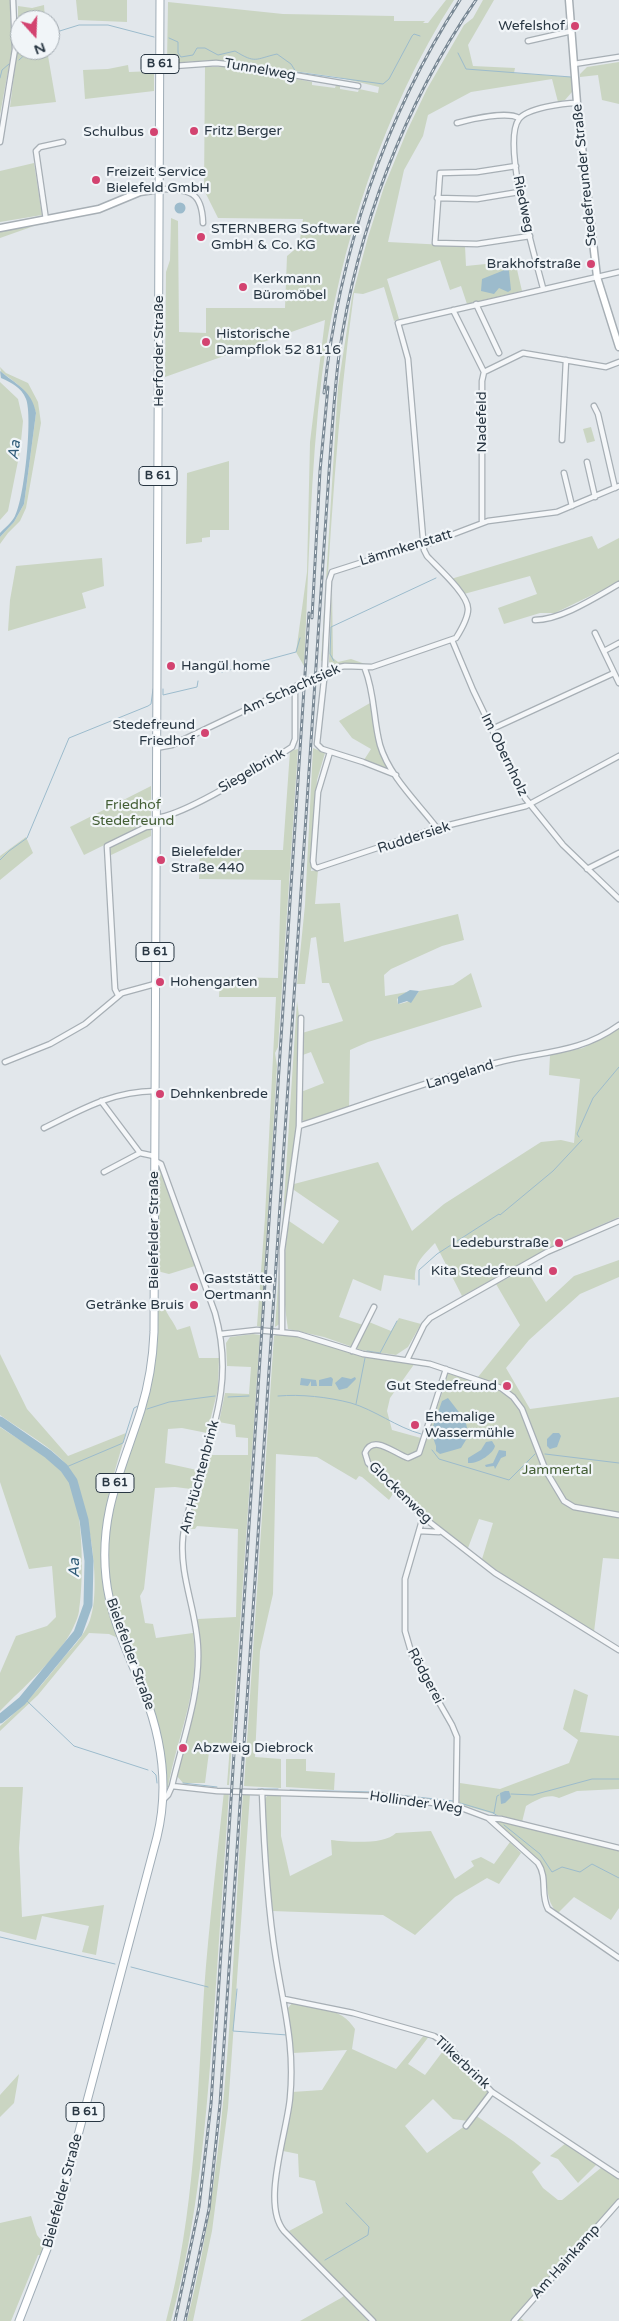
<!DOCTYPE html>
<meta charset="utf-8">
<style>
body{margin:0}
#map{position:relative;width:619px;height:2321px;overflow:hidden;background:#e2e7eb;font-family:"Varela Round",sans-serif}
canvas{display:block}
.north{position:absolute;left:10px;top:10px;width:50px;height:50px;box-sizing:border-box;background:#f1f5f8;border:1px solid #a1a9b0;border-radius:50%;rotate:160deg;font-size:14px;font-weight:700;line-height:20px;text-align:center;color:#293743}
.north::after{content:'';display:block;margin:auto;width:18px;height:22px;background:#d34370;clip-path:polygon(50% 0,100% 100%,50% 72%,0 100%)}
</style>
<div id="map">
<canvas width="619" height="2321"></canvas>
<div class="north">N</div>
</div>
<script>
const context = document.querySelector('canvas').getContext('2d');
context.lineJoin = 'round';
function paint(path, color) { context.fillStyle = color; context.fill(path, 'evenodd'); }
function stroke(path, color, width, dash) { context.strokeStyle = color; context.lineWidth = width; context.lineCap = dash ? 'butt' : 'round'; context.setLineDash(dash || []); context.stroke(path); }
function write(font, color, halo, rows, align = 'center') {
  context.font = font + ' "Varela Round",sans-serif'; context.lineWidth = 4.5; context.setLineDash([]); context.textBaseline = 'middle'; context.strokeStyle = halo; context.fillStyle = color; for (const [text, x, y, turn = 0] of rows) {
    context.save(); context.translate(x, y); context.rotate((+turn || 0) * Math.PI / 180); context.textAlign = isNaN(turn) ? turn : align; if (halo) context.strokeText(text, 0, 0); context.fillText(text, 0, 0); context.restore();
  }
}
const green = new Path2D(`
 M 0,0 L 10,0 L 12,49 L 0,115 Z
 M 76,0 L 127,0 L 127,22 L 78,20 Z
 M 446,0 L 454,0 C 384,108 339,248 322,375 C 310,472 309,570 304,666 L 296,652 L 307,572 L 310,442 L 325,320 L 165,377 L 166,272 L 170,260 L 171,218 L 178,221 L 179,332 L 206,333 L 206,308 L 285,308 L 287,256 L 299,246 L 303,219 L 218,218 L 204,190 L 205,67 L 234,67 L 312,82 L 312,85 L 335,88 L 336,85 L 340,86 L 340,89 L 358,92 L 359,89 L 378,93 L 379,87 L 337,77 L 216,60 L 167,63 L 168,2 L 283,14 L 394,16 L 394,21 L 425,21 L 423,23 L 428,23 Z
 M 483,0 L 494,0 L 468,45 L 473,66 L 515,68 L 514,73 L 571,77 L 572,92 L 565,100 L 558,102 L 552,79 L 471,92 L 428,115 L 423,136 L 404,170 L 388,242 L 465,246 L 466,266 L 515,261 L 522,291 L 467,304 L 461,286 L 450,290 L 440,260 L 387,279 L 399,319 L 394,321 L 384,287 L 363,294 L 354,293 C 337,415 330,538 323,660 L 321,661 L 338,387 L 352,297 L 368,237 L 384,187 L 407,131 L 427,89 L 464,25 L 473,18 Z
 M 44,5 L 45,20 L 20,20 L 20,50 L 47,50 L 56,102 L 10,107 L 18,43 L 18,6 L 32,8 Z
 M 619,62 L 619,104 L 602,100 L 598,75 L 580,77 L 580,74 L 587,67 Z
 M 128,65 L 129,72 L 154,71 L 154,91 L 85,99 L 83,70 L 108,69 Z
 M 34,163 L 42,215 L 0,222 L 0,171 Z
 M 34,226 L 0,238 L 0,231 Z
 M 0,367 L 6,373 L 28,383 L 38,402 L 41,423 L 26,508 L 20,521 L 8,533 L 0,544 L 0,537 L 14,522 L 24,504 L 36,413 C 29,391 18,384 1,372 Z
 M 0,382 L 18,399 L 23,421 L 20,451 L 8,511 L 0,520 Z
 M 591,427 L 595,441 L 587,443 L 583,429 Z
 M 229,461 L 229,530 L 210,530 L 210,537 L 202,538 L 202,542 L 186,544 L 187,473 Z
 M 592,536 L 598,549 L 619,538 L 619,582 L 555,613 L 540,613 L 504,624 L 498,608 L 537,594 L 530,576 L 464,594 L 451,579 Z
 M 102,558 L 104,586 L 82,593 L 86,608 L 8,631 L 10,600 L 16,566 Z
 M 332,589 L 333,658 L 338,662 L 351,659 L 368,665 L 334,665 L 329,662 Z
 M 370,703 L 378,745 L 387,765 L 386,770 L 364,760 L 371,749 L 352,738 L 339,721 Z
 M 313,748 L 325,753 L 317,780 L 311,871 L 318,870 L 315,904 L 340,903 L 344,942 L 458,914 L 464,940 L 442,946 L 391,969 L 384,975 L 385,996 L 407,992 L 397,999 L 398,1004 C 407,1003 414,1000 419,991 L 453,985 L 471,973 L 482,1007 L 368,1042 L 350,1050 L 349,1108 L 305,1122 L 301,1119 L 301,1092 L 324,1083 L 311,1052 L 300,1056 L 302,1033 L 343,1021 L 329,983 L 322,983 L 316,937 L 311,938 L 305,984 L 297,984 L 305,905 Z
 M 298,749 L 278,1047 L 275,1053 L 277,1066 L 261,1327 L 257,1326 L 265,1217 L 276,997 L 219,997 L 220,977 L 278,978 L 281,880 L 199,879 L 200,850 L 283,850 L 290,751 Z
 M 151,786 L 151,822 L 84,855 L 70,827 Z
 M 151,829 L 151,836 L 109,856 L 108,848 L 145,830 Z
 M 26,837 L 33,853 L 0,880 L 0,856 Z
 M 297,1001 L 299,1016 L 298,1115 L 281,1247 Z
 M 619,1027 L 619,1217 L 557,1244 L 462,1296 L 435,1243 C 423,1256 414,1262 415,1280 L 384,1275 L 381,1291 L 353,1279 L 339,1317 L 363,1325 L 369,1322 L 391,1331 L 399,1318 L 421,1324 L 408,1347 L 396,1355 L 361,1350 L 324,1337 L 288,1329 C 282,1292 283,1257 289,1221 L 323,1244 L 339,1221 L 294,1190 L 294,1184 L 378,1162 L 412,1231 L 444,1204 L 541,1142 L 561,1140 L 574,1143 L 580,1079 L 549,1075 L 550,1055 L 583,1048 Z
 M 160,1169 L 195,1266 L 169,1274 L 157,1271 L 157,1170 Z
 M 280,1256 L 281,1323 L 275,1327 Z
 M 619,1260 L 619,1277 L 580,1294 L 529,1340 L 506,1368 L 530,1409 L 619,1397 L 619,1559 L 603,1558 L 594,1632 L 499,1572 L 482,1559 L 493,1523 L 479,1519 L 468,1548 L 444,1531 L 368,1466 L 394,1492 L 389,1500 L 362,1477 L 359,1476 L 356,1480 L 317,1457 L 276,1454 L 273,1594 L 260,1651 L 255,1757 L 281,1759 L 281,1788 L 244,1786 L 274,1336 L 281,1333 L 300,1336 L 351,1352 L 415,1363 L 390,1398 L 387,1411 L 392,1430 L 421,1438 L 424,1443 C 432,1419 443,1397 447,1373 L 474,1382 L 520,1325 L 496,1284 L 526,1269 L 546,1302 L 574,1276 Z
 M 164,1305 C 167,1316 173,1320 177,1330 L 190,1326 L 199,1358 L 219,1358 L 218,1389 L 207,1433 L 182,1428 L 168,1429 L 165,1463 L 197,1470 L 191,1489 L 175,1487 L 155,1488 L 144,1589 L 140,1596 L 145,1623 L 153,1624 L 156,1638 L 193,1633 C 201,1689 178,1733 168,1787 L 166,1787 C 165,1756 160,1728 150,1699 C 135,1659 113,1620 109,1577 C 102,1509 136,1443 152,1379 C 158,1356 158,1331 158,1307 Z
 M 253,1334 L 260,1335 L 229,1785 L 227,1785 L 230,1745 L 210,1744 L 205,1783 L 183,1783 L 177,1776 L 200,1684 L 198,1619 L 236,1617 L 238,1529 L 197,1526 L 195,1529 L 189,1529 L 194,1499 L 209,1455 L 248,1455 L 248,1438 L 236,1437 L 235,1425 L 219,1422 L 225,1393 L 249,1394 L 251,1367 L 227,1366 L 226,1343 L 230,1337 Z
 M 0,1354 L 27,1409 L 68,1456 L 126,1433 C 102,1512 90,1557 118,1638 L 109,1634 L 89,1633 L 38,1695 L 0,1731 L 0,1726 C 26,1704 43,1684 64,1657 C 74,1646 85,1634 90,1620 C 103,1586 88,1485 61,1459 C 45,1443 19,1429 0,1415 Z
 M 0,1427 C 22,1442 53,1457 68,1480 C 84,1505 84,1582 79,1611 C 78,1618 74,1626 71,1632 C 56,1660 22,1688 0,1711 L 0,1673 L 16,1636 L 47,1626 L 56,1617 L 52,1566 L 29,1569 L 0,1482 Z
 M 574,1689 L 588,1695 L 580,1732 L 619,1736 L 619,1789 L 577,1791 L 559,1798 C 548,1793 536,1800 526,1806 L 522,1822 L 459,1804 L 460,1783 L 500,1789 L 569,1763 L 578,1740 L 563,1729 Z
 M 286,1759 L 306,1759 L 306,1771 L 335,1773 L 334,1790 L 286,1787 Z
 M 0,1787 L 23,1787 L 19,1848 L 22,1917 L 104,1905 L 96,1955 L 82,1952 L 89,1926 L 42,1916 L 36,1940 L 0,1931 Z
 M 224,1791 L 229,1792 C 224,1866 219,1940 214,2014 C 206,2121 199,2217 171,2321 L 166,2321 C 195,2214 197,2101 204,1991 C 209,1924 217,1858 224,1791 Z
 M 243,1793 L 250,1794 L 228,2108 L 212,2231 L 193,2321 L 187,2321 C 231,2149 231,1969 243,1793 Z
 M 268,1794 L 281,1795 L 281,1836 L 290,1876 L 332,1855 L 331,1840 C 348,1842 385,1845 396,1833 L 431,1831 L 455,1879 L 474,1866 L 471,1861 L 481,1857 L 494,1864 L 510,1842 L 521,1853 L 499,1884 L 487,1878 L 455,1897 L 415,1935 L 383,1915 L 272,1911 L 264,1801 Z
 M 492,1819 L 619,1850 L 619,1908 L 611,1920 L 574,1897 L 558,1913 C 544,1901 549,1879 541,1863 Z
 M 293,2002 C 317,2008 341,2007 355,2029 L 352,2049 L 396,2069 L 425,2034 L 430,2035 L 408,2064 L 425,2075 L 446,2047 L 485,2087 L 488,2091 L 486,2095 L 468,2121 L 453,2119 L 433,2099 L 405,2126 L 427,2153 L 469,2123 L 475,2115 L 513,2141 L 541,2163 L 532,2172 L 543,2188 L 558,2200 L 562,2200 L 602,2167 L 619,2178 L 619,2200 L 516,2315 L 524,2321 L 376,2321 L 289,2231 L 323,2213 L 315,2181 L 299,2177 L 298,2154 L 283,2151 L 292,2092 L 322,2090 L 347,2050 L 293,2053 L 288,2008 Z
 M 19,2074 L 14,2103 L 0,2117 L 0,2095 Z
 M 566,2143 L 597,2164 L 578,2183 L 558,2159 L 550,2156 Z
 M 31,2216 L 37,2235 L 44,2244 L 41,2255 L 38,2255 L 11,2321 L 0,2321 L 0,2223 Z
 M 345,2295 L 370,2321 L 300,2321 L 341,2298 Z`);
const water = new Path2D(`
 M174.5 208a5.5 5.5 0 1 1 11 0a5.5 5.5 0 1 1-11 0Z
 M 507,269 L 509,271 L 511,290 L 508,292 L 499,288 L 494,294 L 481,291 L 482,279 Z
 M 0,371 C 15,384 32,390 36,413 L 24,504 L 14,522 L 0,537 L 0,533 C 5,528 12,522 15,516 C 24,500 33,417 26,399 C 21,387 12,383 1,378 Z
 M 410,990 L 419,991 L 411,1003 L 407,1001 L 398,1004 L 398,997 Z
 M 331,1377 L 333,1379 L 332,1386 L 319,1386 L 319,1380 Z
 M 342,1377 L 351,1379 L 355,1377 L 356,1379 L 347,1388 L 339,1390 L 335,1383 Z
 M 301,1378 L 316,1380 L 317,1386 L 311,1386 L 311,1381 L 308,1386 L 300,1385 Z
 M 448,1398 L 465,1420 L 469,1435 L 461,1448 L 440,1454 L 436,1451 L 436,1446 L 431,1432 L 442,1401 Z
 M 553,1433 L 559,1433 L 561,1436 L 557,1447 L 550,1449 L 547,1446 L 547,1439 Z
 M 492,1441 L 495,1446 C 493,1454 478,1464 468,1463 L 468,1458 L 481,1450 L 486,1442 Z
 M 499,1450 L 506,1451 L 506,1456 L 501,1458 L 495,1469 L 494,1466 L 486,1467 L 485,1465 L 493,1463 Z
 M 505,1791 L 509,1791 L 511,1797 L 505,1803 L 501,1804 L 500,1793 Z`);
const stream = new Path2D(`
 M 50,34 L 79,25 L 108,25 L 154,37
 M 169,38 L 178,42 L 178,53 L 181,57 L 193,55 L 197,48 L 205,48 L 218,55 L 235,51 C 256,64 255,59 277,54 L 291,64 L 296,72 L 383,84 L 389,79 L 412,36 L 414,34 L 420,36
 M 458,53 L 466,69 L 571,77
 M 19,60 L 30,50
 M 0,78 L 2,70 L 9,64
 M 334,661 L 330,654 L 331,627 L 436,578
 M 222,672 L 296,652 L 300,638
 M 163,689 L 163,695 L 197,687 L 198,681
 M 0,860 L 9,851 L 27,838 L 69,738 L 148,706 L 151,704 L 153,689
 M 579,1137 L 577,1134 L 593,1098 L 619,1067
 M 419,1285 L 419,1270 L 437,1254 L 499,1214 L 500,1215 L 553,1171 L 582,1140
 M 367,1351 L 380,1353 L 397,1321
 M 278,1396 C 301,1394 328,1397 351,1403 C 375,1410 396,1427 421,1434
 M 228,1397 L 249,1396
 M 356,1404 L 365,1358
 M 147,1409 L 169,1402 L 215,1396
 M 432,1450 L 439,1459 L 509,1480 L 535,1454
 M 545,1454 L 619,1463
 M 64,1468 L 123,1443 L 134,1408 L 138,1406
 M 22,1701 L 27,1701 L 74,1746 L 148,1770
 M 152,1771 L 156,1775 L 157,1783
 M 183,1783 L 217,1787
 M 258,1789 L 278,1789
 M 290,1790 L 372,1792 L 453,1801
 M 511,1794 L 533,1795 L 592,1779 L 619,1779
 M 460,1803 L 494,1813 L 497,1796 L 499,1795
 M 493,1813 L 498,1816
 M 504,1825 L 540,1854 L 552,1872 L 562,1867 L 580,1872 L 592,1864 L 619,1878
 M 0,1937 L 115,1964
 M 131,1967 L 208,1987
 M 237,1989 L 233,2031 L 287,2035
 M 325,2260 L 368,2235 L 369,2227 L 346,2203`);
const river = new Path2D(`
 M 0,1421 L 48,1454 L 64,1468 L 73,1481 L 84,1520 L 89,1561 L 88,1605 L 78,1633 L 22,1701 L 0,1719`);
const street = new Path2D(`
 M 528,41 L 572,31
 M 574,64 L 619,57
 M 160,67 L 216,63 L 235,65 L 358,86
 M 457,123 C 472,119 507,111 519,118
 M 0,142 L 15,49 L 13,0
 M 516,166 L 477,172 L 440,173 L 435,243 L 477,244 L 530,236
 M 160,189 C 189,190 202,190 203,223
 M 437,198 L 477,199 L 519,192
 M 46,220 L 36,151 L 40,147 L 63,142
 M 543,288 C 535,257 501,143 519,119 C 527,108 564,103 577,103
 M 476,304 L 499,353
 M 453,310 L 484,372
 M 594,406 L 598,414 L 615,488
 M 562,440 L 566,360
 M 587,462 L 595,497
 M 564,473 L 572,506
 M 482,523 L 482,381 L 484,372 L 523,353 L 606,367 L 619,362
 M 535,620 C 561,620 596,597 619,584
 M 595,633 L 619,683
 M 452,640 L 473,690 L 525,798 L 563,845 L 619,899
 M 604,651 L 619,643
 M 365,669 C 375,694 373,719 380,745 C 389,776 418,803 437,828
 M 492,729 L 614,673
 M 156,748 L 172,745 L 334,668 L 345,666 L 372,667 L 456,638 C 461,630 468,618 468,609 C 468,594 437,567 427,556 L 424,550 L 408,359 L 398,323 L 619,272
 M 330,752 L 318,792 L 313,861 L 314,866 L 317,868 L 437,828 L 526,806 L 619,756
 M 396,775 L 363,762 L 322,749 L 317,744 L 324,680 L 329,581 L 332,572 L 413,546 L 430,543 L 488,521 L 557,512 L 619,486
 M 156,818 C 187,815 264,765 292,747 L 295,739 L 295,687
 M 587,869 L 619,853
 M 118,995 L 115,989 L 107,846 L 146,827 L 156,826
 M 5,1062 L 50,1044 L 85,1024 L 122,993 L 155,984
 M 101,1101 L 140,1153 L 154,1156
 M 299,1126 L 301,1018
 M 44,1128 C 83,1109 110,1092 155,1091
 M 155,1161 L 161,1164 L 215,1313 C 233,1377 216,1420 197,1482 C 192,1500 185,1518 183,1537 C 179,1576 197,1611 198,1649 C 200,1695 182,1742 172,1786 L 168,1795 L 163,1800
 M 104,1172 L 140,1153
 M 282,1332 L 282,1250 L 299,1126 C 364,1105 430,1080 496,1063 C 541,1051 579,1054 619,1025
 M 221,1334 L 257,1330 L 298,1334 L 363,1354 L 430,1364 L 501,1388 L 513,1397 L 522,1409 L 546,1471 L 564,1501 L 574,1507 L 619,1515
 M 352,1351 L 374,1307
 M 407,1360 L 424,1325 L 430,1318 L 547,1252 L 619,1221
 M 446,1369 L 419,1453 L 408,1458 C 395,1454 373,1433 365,1453 L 368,1463 L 423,1517 L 495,1573 L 619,1650
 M 423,1517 L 405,1579 L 405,1631 L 412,1655 L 452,1725 L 457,1737 L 456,1806
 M 419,1531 L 439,1532
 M 172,1786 L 217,1791 L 382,1796 L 456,1806 L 488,1818 L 538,1863 C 548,1878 540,1894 548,1909 L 619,1958
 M 262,1792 C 264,1848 267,1904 276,1959 C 284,2009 295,2046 290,2098 C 287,2133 261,2204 284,2231 L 373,2321
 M 488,1818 L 501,1819 L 619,1848
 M 284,1999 L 353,2013 L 434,2036 L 446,2044 L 492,2092 L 619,2176
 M 466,2126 L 492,2092
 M 514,2321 L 619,2202`);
const secondary = new Path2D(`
 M 569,0 L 577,103 L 597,277 L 619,347
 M 0,228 L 99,209 L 140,192 L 160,189`);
const primary = new Path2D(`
 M 19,2321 L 50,2241 L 157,1837 C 169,1788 162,1739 144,1693 C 129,1655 110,1618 106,1578 C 99,1513 122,1470 141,1410 C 149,1384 153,1358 154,1332 L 160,0`);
const rail = new Path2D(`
 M 324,393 C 339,254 384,118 460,0
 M 312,618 L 320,471 L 328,387
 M 175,2321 L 199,2207 L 211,2104 L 309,613
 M 185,2321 L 209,2209 L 220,2104 L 329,472 C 332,433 334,394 339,355 C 357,229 404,105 476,0`);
const markers = [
 [575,26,5,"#d34370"],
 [194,131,5,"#d34370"],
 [154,132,5,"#d34370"],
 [96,180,5,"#d34370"],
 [201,237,5,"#d34370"],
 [591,264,5,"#d34370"],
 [243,287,5,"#d34370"],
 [206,342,5,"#d34370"],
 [171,666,5,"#d34370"],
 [205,733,5,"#d34370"],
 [161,860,5,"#d34370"],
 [160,982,5,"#d34370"],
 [160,1094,5,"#d34370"],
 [559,1243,5,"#d34370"],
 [553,1271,5,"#d34370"],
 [194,1287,5,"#d34370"],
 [194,1305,5,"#d34370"],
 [507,1386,5,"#d34370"],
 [415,1425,5,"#d34370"],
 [183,1748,5,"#d34370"]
];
const shields = [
 [160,64,38],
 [158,476,38],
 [155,952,38],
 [115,1483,38],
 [85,2112,38]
];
const shieldNames = [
 ["B 61",160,64],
 ["B 61",158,476],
 ["B 61",155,952],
 ["B 61",115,1483],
 ["B 61",85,2112]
];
const poiNames = [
 ["Wefelshof",565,26,"right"],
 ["Fritz Berger",204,131],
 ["Schulbus",144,132,"right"],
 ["Freizeit Service",106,172],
 ["Bielefeld GmbH",106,188],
 ["STERNBERG Software",211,229],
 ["GmbH & Co. KG",211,245],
 ["Brakhofstraße",581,264,"right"],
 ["Kerkmann",253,279],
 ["Büromöbel",253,295],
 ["Historische",216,334],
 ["Dampflok 52 8116",216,350],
 ["Hangül home",181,666],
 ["Stedefreund",195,725,"right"],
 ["Friedhof",195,741,"right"],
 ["Bielefelder",171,852],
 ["Straße 440",171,868],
 ["Hohengarten",170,982],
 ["Dehnkenbrede",170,1094],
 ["Ledeburstraße",549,1243,"right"],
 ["Kita Stedefreund",543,1271,"right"],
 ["Gaststätte",204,1279],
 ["Oertmann",204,1295],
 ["Getränke Bruis",184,1305,"right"],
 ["Gut Stedefreund",497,1386,"right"],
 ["Ehemalige",425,1417],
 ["Wassermühle",425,1433],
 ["Abzweig Diebrock",193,1748]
];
const streetNames = [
 ["Tunnelweg",260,70,10],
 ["Stedefreunder Straße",585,175,-96],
 ["Riedweg",523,204,78],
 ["Herforder Straße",159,351,-90],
 ["Nadefeld",482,422,-90],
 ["Lämmkenstatt",406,548,-17],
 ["Am Schachtsiek",291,690,-24],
 ["Im Obernholz",504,755,64],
 ["Siegelbrink",252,771,-30],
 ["Ruddersiek",414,838,-18],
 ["Langeland",460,1075,-17],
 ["Bielefelder Straße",154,1230,-90],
 ["Am Hüchtenbrink",200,1477,-75],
 ["Glockenweg",400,1493,44],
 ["Bielefelder Straße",130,1654,70],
 ["Rödgerei",425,1676,62],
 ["Hollinder Weg",416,1803,8],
 ["Tilkerbrink",462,2063,43],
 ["Bielefelder Straße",63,2191,-75],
 ["Am Hainkamp",566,2262,-48]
];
const parkNames = [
 ["Friedhof",133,805],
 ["Stedefreund",133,821],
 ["Jammertal",557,1470]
];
const waterNames = [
 ["Aa",15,450,-82],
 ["Aa",75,1568,-91]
];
paint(green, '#cad5c2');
paint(water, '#9cbbcc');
stroke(stream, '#9cbbcc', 1);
stroke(river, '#9cbbcc', 9);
stroke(street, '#a7afb5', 7);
stroke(secondary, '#a7afb5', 9);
stroke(primary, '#a0adb7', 9);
stroke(street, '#f5f7f9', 4.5);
stroke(secondary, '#fff', 6);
stroke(primary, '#fff', 7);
stroke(rail, '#7a8995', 3);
stroke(rail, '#f1f5f8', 1, [4]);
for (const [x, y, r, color] of markers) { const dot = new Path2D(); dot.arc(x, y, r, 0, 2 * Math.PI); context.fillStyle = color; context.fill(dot); stroke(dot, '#f1f5f8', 2); }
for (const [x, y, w] of shields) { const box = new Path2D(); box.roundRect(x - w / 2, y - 9.5, w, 19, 4); context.fillStyle = '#f1f5f8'; context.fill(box); stroke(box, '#293743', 1); }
write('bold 12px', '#293743', null, shieldNames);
write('14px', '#293743', '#f1f5f8', poiNames, 'left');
write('14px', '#293743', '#f1f5f8', streetNames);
write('14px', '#445f36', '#f1f5f8', parkNames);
write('italic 15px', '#315d79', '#f1f5f8', waterNames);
</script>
